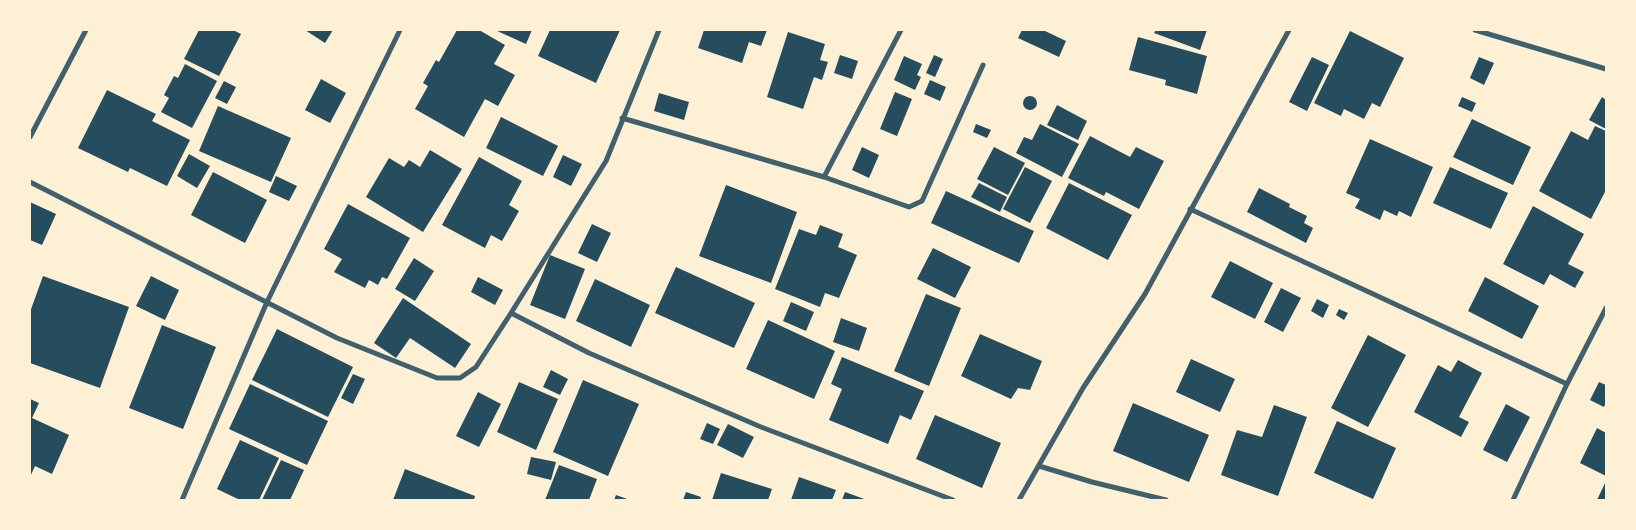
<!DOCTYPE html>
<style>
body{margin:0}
#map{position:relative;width:1636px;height:530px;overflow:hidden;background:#fdf0d5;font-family:"Exo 2",sans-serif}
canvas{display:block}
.frame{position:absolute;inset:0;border:31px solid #fdf0d5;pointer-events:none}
</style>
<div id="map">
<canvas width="1636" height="530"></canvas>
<div class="frame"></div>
</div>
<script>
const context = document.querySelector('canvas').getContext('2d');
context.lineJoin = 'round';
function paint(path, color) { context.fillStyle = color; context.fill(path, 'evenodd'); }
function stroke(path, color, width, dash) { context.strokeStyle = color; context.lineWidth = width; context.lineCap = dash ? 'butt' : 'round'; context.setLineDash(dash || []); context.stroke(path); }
const building = new Path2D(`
 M 199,30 L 233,30 L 241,34 L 219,76 L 184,59 Z
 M 305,30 L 333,30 L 325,43 Z
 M 457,30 L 479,30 L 505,45 L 494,64 L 515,75 L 498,106 L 485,99 L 464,137 L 415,109 L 428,86 L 423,83 L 436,60 L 439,62 Z
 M 495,30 L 532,30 L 526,44 Z
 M 550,30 L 620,30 L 596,83 L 538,56 Z
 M 704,30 L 767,30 L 761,46 L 749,42 L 742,63 L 698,48 Z
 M 1022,30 L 1043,30 L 1066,41 L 1059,57 L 1018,38 Z
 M 1156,30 L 1207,30 L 1200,50 L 1154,33 Z
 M 1350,31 L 1404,58 L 1380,107 L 1372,103 L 1364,119 L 1344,109 L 1341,116 L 1314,103 Z
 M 788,32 L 825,44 L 820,60 L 828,62 L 822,80 L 814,77 L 803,109 L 767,97 Z
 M 1138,37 L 1207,56 L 1197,94 L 1165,85 L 1166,80 L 1129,70 Z
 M 840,55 L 858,61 L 852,79 L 834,73 Z
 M 934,55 L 943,59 L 935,77 L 926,73 Z
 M 904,56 L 922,64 L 917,75 L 921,77 L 915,90 L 894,80 Z
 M 1312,57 L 1329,65 L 1307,111 L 1289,102 Z
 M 1479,57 L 1494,63 L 1484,85 L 1470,78 Z
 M 185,64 L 217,81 L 192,128 L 161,112 L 169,98 L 164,95 L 174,76 L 178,78 Z
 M 321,79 L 346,93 L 330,123 L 305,110 Z
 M 930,80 L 946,87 L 940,101 L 924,94 Z
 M 224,81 L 236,87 L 227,104 L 215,98 Z
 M 107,90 L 156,114 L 152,121 L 190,140 L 167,186 L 130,168 L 128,172 L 78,148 Z
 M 895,92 L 912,99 L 897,136 L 880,129 Z
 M 659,93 L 689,102 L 684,120 L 654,111 Z
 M1023 103a7 7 0 1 1 14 0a7 7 0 1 1-14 0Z
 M 1462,97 L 1476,103 L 1472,112 L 1458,106 Z
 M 1602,97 L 1606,100 L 1606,129 L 1589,120 Z
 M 1057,105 L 1087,121 L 1078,140 L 1047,125 Z
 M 218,106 L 291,138 L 271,182 L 199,151 Z
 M 501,117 L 558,146 L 543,176 L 486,148 Z
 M 1472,119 L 1531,147 L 1513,185 L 1453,157 Z
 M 976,124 L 991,130 L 987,138 L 973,132 Z
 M 1040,124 L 1079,144 L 1062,177 L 1016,153 L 1024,137 L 1032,140 Z
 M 1595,126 L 1606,131 L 1605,149 L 1606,150 L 1606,190 L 1591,219 L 1539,191 L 1571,131 L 1588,140 Z
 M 1090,136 L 1130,157 L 1136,147 L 1164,161 L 1139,209 L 1106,192 L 1104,196 L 1068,178 Z
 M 1370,139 L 1433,167 L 1411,217 L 1399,211 L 1397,216 L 1384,210 L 1380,220 L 1355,208 L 1360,199 L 1346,193 Z
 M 862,147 L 879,155 L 869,178 L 852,170 Z
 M 994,147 L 1025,163 L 1008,195 L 977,179 Z
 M 430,150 L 462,169 L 423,232 L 366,197 L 389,158 L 404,167 L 409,160 L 420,167 Z
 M 189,154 L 210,166 L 197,188 L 177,176 Z
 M 563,155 L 582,164 L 571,186 L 553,177 Z
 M 479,157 L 522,181 L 509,205 L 519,211 L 502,241 L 491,235 L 485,248 L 442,225 Z
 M 1025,167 L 1052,181 L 1030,223 L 1003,209 Z
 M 1450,167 L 1508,193 L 1491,229 L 1433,203 Z
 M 213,172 L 267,200 L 245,243 L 191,215 Z
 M 276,176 L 297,186 L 289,201 L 269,192 Z
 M 979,183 L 1007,197 L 1000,212 L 971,197 Z
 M 1069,183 L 1132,215 L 1108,260 L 1046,228 Z
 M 726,185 L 797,212 L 771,283 L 699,256 Z
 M 1259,188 L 1290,204 L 1289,207 L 1307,216 L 1304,223 L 1313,228 L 1306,243 L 1247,212 Z
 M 946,191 L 1034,231 L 1019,263 L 931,223 Z
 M 30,202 L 56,214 L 42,245 L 30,240 Z
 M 348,204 L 410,238 L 387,279 L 382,277 L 378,285 L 369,280 L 365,288 L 334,272 L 342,259 L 324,249 Z
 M 1533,206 L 1584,234 L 1568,264 L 1584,272 L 1575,288 L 1550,274 L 1544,285 L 1503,264 Z
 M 592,224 L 611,233 L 597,262 L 578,253 Z
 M 820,225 L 843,234 L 838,247 L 857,255 L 839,298 L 825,293 L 820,307 L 775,289 L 799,229 L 816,235 Z
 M 933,248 L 971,267 L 955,298 L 917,279 Z
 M 550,255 L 585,269 L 565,319 L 530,305 Z
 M 414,258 L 434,271 L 415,301 L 395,289 Z
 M 1230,261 L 1273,283 L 1255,319 L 1211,297 Z
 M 676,267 L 755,303 L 734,348 L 655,313 Z
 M 43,276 L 129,307 L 100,388 L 30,363 L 30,312 Z
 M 151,276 L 179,290 L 165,320 L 136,306 Z
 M 478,277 L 503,290 L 495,305 L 471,292 Z
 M 1485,277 L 1539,306 L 1522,339 L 1468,311 Z
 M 595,279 L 650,305 L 631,347 L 576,321 Z
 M 1281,288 L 1301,298 L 1283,332 L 1264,322 Z
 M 926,294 L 961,308 L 929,386 L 894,371 Z
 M 403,298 L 471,344 L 455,368 L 410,338 L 396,358 L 374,343 Z
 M 1317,299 L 1329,305 L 1323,318 L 1311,311 Z
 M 791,302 L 814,312 L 806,331 L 783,321 Z
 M 1339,309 L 1348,313 L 1344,320 L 1336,315 Z
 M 841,318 L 867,328 L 859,351 L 833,342 Z
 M 768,320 L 835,351 L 814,399 L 746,369 Z
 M 162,325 L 216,347 L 183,429 L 129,408 Z
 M 277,329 L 353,367 L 328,417 L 252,380 Z
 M 980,334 L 1042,361 L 1030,390 L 1018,388 L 1011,399 L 961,376 Z
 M 1368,335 L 1406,355 L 1368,427 L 1331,408 Z
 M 842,357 L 924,391 L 911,420 L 900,415 L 888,444 L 829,420 L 842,389 L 831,384 Z
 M 1191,359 L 1235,379 L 1220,412 L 1176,392 Z
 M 1458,360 L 1482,373 L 1459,417 L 1469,422 L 1461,437 L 1414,412 L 1438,365 L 1451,372 Z
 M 551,370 L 568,379 L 560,395 L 543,387 Z
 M 353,374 L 365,379 L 353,404 L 341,398 Z
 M 583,380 L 639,404 L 608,476 L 553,452 Z
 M 519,382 L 558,399 L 536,450 L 497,432 Z
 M 1599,382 L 1606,385 L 1606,402 L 1604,407 L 1590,400 Z
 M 250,384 L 328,421 L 307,465 L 229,429 Z
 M 478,392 L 501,404 L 479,447 L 456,436 Z
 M 30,399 L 39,403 L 32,418 L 69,435 L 52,474 L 35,466 L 30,477 Z
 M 1133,403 L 1209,435 L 1189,482 L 1113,451 Z
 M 1506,404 L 1530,417 L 1507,462 L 1483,450 Z
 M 1274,405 L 1307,417 L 1278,496 L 1221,475 L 1237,430 L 1262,437 Z
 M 935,415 L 1001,443 L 982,488 L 916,459 Z
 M 1337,421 L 1396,448 L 1373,499 L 1314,473 Z
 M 707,423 L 720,429 L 713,444 L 700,439 Z
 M 728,424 L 754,437 L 743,458 L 717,445 Z
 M 1597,428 L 1606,433 L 1606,476 L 1580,463 Z
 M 240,440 L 279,458 L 259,500 L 240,500 L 217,489 Z
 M 531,457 L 556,462 L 551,480 L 527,474 Z
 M 281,460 L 304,470 L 290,500 L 262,500 Z
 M 559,465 L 597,479 L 589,500 L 545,500 Z
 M 405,469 L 475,496 L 474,500 L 393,500 Z
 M 721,473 L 772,489 L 768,500 L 712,500 Z
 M 799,477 L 836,490 L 832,500 L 791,500 Z
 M 1606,481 L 1606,500 L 1597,500 Z
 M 686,492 L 701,497 L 700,500 L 683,500 Z
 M 845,492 L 867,500 L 842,500 Z
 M 616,495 L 630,500 L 614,500 Z`);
const minor = new Path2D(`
 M 1475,30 L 1606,69
 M 622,118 L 824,177 L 909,207 L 922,201 L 983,65
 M 30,137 L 86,30
 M 824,177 L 901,30
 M 30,182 L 337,338 L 437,378 L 460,378 L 476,367 L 511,313 L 606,161 L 659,30
 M 1190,209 L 1567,384
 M 511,313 L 589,353 L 761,427 L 953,500
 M 1039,466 L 1092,482 L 1166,500
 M 182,500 L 267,302 L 400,30
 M 1019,500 L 1083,388 L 1145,294 L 1289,30
 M 1513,500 L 1567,384 L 1606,308`);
paint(building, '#264d5e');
stroke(minor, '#3f606c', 5);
</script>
